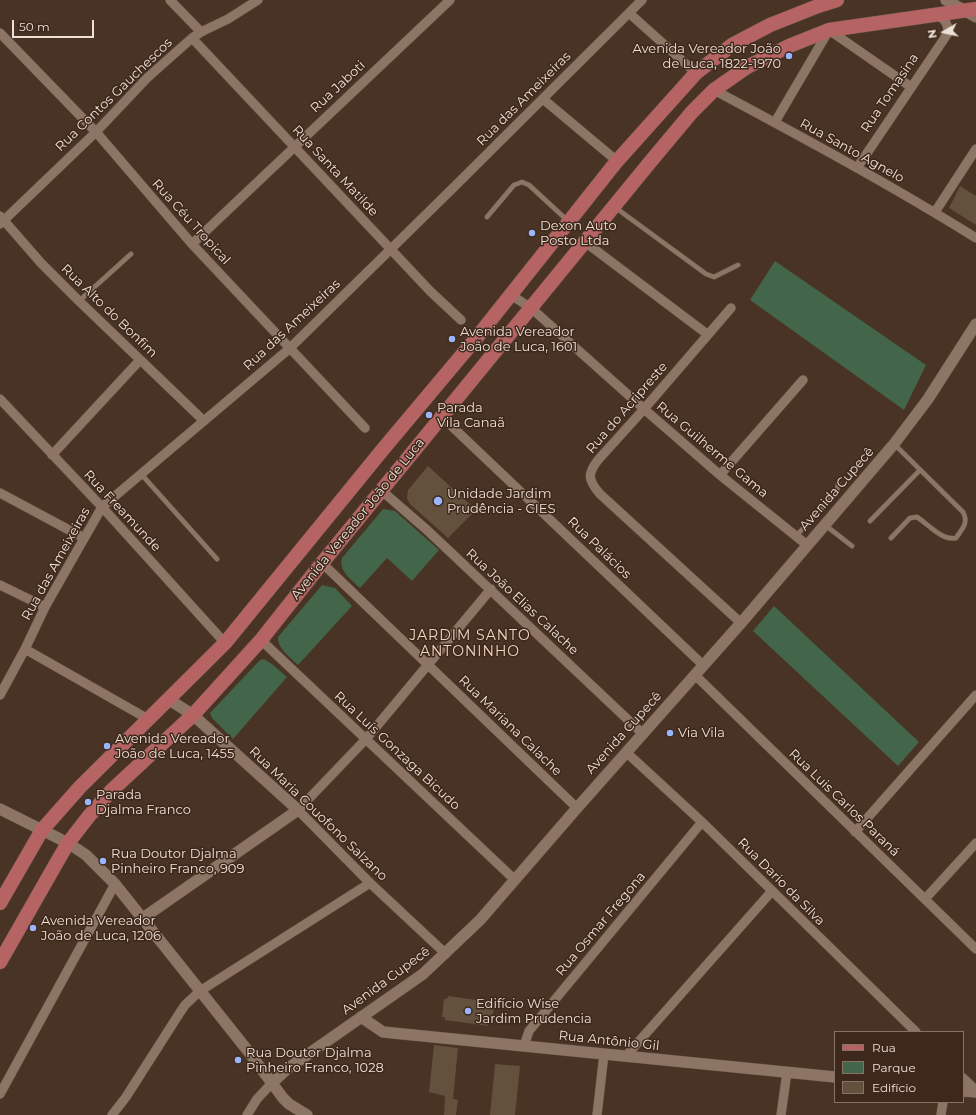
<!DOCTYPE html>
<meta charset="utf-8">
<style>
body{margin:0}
#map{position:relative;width:976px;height:1115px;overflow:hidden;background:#483324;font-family:Montserrat,sans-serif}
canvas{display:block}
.legend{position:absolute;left:834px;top:1031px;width:130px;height:72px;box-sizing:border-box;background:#3d281b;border:1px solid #847266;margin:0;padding:5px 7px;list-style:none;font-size:12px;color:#eee0d7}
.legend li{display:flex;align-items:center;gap:8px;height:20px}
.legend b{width:20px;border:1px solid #847266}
.north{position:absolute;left:924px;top:12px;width:40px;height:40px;-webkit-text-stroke:3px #3d281b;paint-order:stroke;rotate:261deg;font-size:11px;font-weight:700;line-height:16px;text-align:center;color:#eee0d7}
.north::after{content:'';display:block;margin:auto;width:14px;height:18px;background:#eee0d7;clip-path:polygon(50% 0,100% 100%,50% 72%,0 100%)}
.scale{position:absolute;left:12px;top:20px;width:82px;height:18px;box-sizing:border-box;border:2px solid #eee0d7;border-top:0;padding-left:5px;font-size:12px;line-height:14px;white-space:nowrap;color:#eee0d7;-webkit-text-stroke:3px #3d281b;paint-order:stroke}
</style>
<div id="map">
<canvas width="976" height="1115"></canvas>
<ul class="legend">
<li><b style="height:5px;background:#b56463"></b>Rua</li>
<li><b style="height:11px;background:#436549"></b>Parque</li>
<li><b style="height:11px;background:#63503d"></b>Edifício</li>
</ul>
<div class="north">N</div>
<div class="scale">50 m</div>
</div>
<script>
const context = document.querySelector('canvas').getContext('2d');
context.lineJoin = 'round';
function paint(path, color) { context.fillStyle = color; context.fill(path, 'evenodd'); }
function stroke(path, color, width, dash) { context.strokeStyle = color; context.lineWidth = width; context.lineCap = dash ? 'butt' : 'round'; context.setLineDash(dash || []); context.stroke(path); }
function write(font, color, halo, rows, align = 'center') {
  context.font = font + ' Montserrat,sans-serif'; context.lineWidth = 3; context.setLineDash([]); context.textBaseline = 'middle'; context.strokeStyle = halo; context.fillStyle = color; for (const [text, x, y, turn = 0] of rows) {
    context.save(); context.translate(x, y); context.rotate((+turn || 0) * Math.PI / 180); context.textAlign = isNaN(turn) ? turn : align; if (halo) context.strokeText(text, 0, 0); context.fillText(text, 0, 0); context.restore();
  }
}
const green = new Path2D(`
 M 775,261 L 926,365 L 904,410 L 750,300 Z
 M 383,509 L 395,511 L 439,550 L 412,581 L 387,558 L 360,588 C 352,580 338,571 342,558 Z
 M 322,585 L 335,588 L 352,606 L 298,665 C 290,657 277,648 278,637 Z
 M 774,606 L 919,742 L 898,766 L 753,631 Z
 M 264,659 L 272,664 L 287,677 L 233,739 L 212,718 L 210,713 L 260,660 Z`);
const building = new Path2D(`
 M 960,186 L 976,196 L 976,225 L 949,208 Z
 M 428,466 L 476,510 L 448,538 L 410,504 L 407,498 L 408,490 Z
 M 448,996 L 491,1002 L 491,1005 L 494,1006 L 492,1024 L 488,1023 L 488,1026 L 445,1020 L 445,1017 L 442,1017 L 444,999 L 447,999 Z
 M 434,1045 L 458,1048 L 453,1099 L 451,1098 L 458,1100 L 456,1115 L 444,1115 L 445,1096 L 429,1092 Z
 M 495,1064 L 520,1066 L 515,1115 L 490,1115 Z`);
const service = new Path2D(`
 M 616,208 L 706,274 L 714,277 L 738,265
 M 487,217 L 514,185 L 522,182 L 529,185 L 568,221
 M 79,301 L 131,254
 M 142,475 L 217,559
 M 870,521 L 920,470
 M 825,525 L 852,546
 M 796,536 L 837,492 L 838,484
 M 891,538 L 910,518 L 917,517 C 928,524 942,541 956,538 C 962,529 969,523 963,512 L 894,444`);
const minor = new Path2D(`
 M 170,0 L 201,32
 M 629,13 L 696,73
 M 0,33 L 96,132 L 192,244 L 365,428
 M 192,38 L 430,291 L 461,320
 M 714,90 C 802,137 891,185 976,238
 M 543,99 L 617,161
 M 775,122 L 829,30 L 911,87
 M 857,168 L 948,33 C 948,23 945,20 938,15
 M 935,212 L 976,149
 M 0,216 L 41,263 L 79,301 L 204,421
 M 0,224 L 96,132 L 147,78 L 192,38 L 201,32 L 228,19 L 258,0
 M 585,242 L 707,334
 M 192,244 L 450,0
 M 511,295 L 531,308 L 644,409 L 720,475 L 807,545
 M 731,308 L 644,409 L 598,460 C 587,474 588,480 600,494 L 741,623
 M 0,399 L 102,507 L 225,643
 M 442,417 L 703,665
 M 52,455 L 140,360
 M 720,475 L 803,380
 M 382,491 L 427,530 L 643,734
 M 0,493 L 84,538
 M 322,563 L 577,808
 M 0,585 L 45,607
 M 261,640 L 515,880
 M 25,649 L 148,719
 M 695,675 L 976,949
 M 0,695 L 25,649 L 45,607 L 102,507 L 289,349 L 453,188 L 642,0
 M 626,752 L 702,822 L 916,1032
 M 855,832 L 976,695
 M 925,899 L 976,843
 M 446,954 L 370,883 L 298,810 L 366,739 L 491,589
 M 524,1046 L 529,1031 L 702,822
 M 626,1056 L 772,891
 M 963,1078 L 976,1090
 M 0,1094 L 115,884
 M 112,1115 L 126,1097 L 179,1014 L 185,1005 L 200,991 L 370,883
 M 247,1115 L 257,1099 L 272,1083
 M 597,1115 L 604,1054
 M 781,1115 L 787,1072
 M 941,1115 L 943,1102`);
const tertiary = new Path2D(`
 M 946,0 L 976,17
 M 0,809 L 68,843 L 86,855 L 115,884 L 248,1051 L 283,1098 L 289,1104 L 307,1115
 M 143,918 L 298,810 L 193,715 L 168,699
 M 361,1017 L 383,1032 L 835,1077
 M 272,1083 L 287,1069 L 423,974 L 480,920 L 577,808 L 741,623 L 894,444 L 928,399 L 976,324
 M 963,1091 L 976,1092`);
const primary = new Path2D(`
 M 0,903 L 42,830 L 80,787 L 225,643 L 384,448 L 478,336 L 617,161 L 696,73 L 732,45 L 770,25 L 818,6 L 837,0
 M 0,962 L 57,862 L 68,843 L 89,816 L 111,791 L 193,715 L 261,640 L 322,563 L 651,161 L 692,112 L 714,90 L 747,67 L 789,46 L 829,30 L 976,9`);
const markers = [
 [789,56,4,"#99b5fd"],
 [532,233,4,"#99b5fd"],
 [452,339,4,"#99b5fd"],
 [429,415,4,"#99b5fd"],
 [438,501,5,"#99b5fd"],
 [670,733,4,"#99b5fd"],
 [107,746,4,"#99b5fd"],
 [88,802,4,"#99b5fd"],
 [103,861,4,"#99b5fd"],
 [33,928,4,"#99b5fd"],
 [468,1011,4,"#99b5fd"],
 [238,1060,4,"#99b5fd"]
];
const poiNames = [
 ["Avenida Vereador João",781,49,"right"],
 ["de Luca, 1822-1970",781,64,"right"],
 ["Dexon Auto",540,226],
 ["Posto Ltda",540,241],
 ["Avenida Vereador",460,332],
 ["João de Luca, 1601",460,347],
 ["Parada",437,408],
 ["Vila Canaã",437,423],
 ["Unidade Jardim",447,494],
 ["Prudência - CIES",447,509],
 ["Via Vila",678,733],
 ["Avenida Vereador",115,739],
 ["João de Luca, 1455",115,754],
 ["Parada",96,795],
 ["Djalma Franco",96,810],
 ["Rua Doutor Djalma",111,854],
 ["Pinheiro Franco, 909",111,869],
 ["Avenida Vereador",41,921],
 ["João de Luca, 1206",41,936],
 ["Edifício Wise",476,1004],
 ["Jardim Prudencia",476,1019],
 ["Rua Doutor Djalma",246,1053],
 ["Pinheiro Franco, 1028",246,1068]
];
const streetNames = [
 ["Rua Jaboti",338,87,-43],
 ["Rua Tomasina",890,93,-56],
 ["Rua Contos Gauchescos",114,95,-44],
 ["Rua das Ameixeiras",524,99,-45],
 ["Rua Santo Agnelo",852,151,29],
 ["Rua Santa Matilde",335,171,47],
 ["Rua Céu Tropical",191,222,48],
 ["Rua Alto do Bonfim",109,311,44],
 ["Rua das Ameixeiras",292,325,-43],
 ["Rua do Acripreste",627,408,-49],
 ["Rua Guilherme Gama",712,450,40],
 ["Avenida Cupecê",837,489,-49],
 ["Rua Freamunde",122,511,47],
 ["Avenida Vereador João de Luca",358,519,-51],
 ["Rua Palácios",599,548,44],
 ["Rua das Ameixeiras",56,564,-61],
 ["Rua João Elias Calache",522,602,43],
 ["Rua Mariana Calache",510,726,44],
 ["Avenida Cupecê",624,733,-48],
 ["Rua Luís Gonzaga Bicudo",397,751,43],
 ["Rua Luis Carlos Paraná",844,803,44],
 ["Rua Maria Couofono Salzano",318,814,44],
 ["Rua Dario da Silva",781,882,45],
 ["Rua Osmar Fregona",601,924,-50],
 ["Avenida Cupecê",386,981,-36],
 ["Rua Antônio Gil",609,1041,6]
];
const neighbourhoodNames = [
 ["JARDIM SANTO",470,636],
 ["ANTONINHO",470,652]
];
paint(green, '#436549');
paint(building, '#63503d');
stroke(service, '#635145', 5.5);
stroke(minor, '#635145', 10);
stroke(tertiary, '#635145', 12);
stroke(primary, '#635145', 15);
stroke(service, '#8d7565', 4.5);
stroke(minor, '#8d7565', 9);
stroke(tertiary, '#8d7565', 11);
stroke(primary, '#b56463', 14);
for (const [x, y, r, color] of markers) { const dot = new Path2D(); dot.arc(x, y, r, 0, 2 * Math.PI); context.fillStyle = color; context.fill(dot); stroke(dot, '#3d281b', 1.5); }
write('13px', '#eee0d7', '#3d281b', poiNames, 'left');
write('13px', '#eee0d7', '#3d281b', streetNames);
context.letterSpacing = '1px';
write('14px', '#f0d5c3', '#3d281b', neighbourhoodNames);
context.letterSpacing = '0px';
</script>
